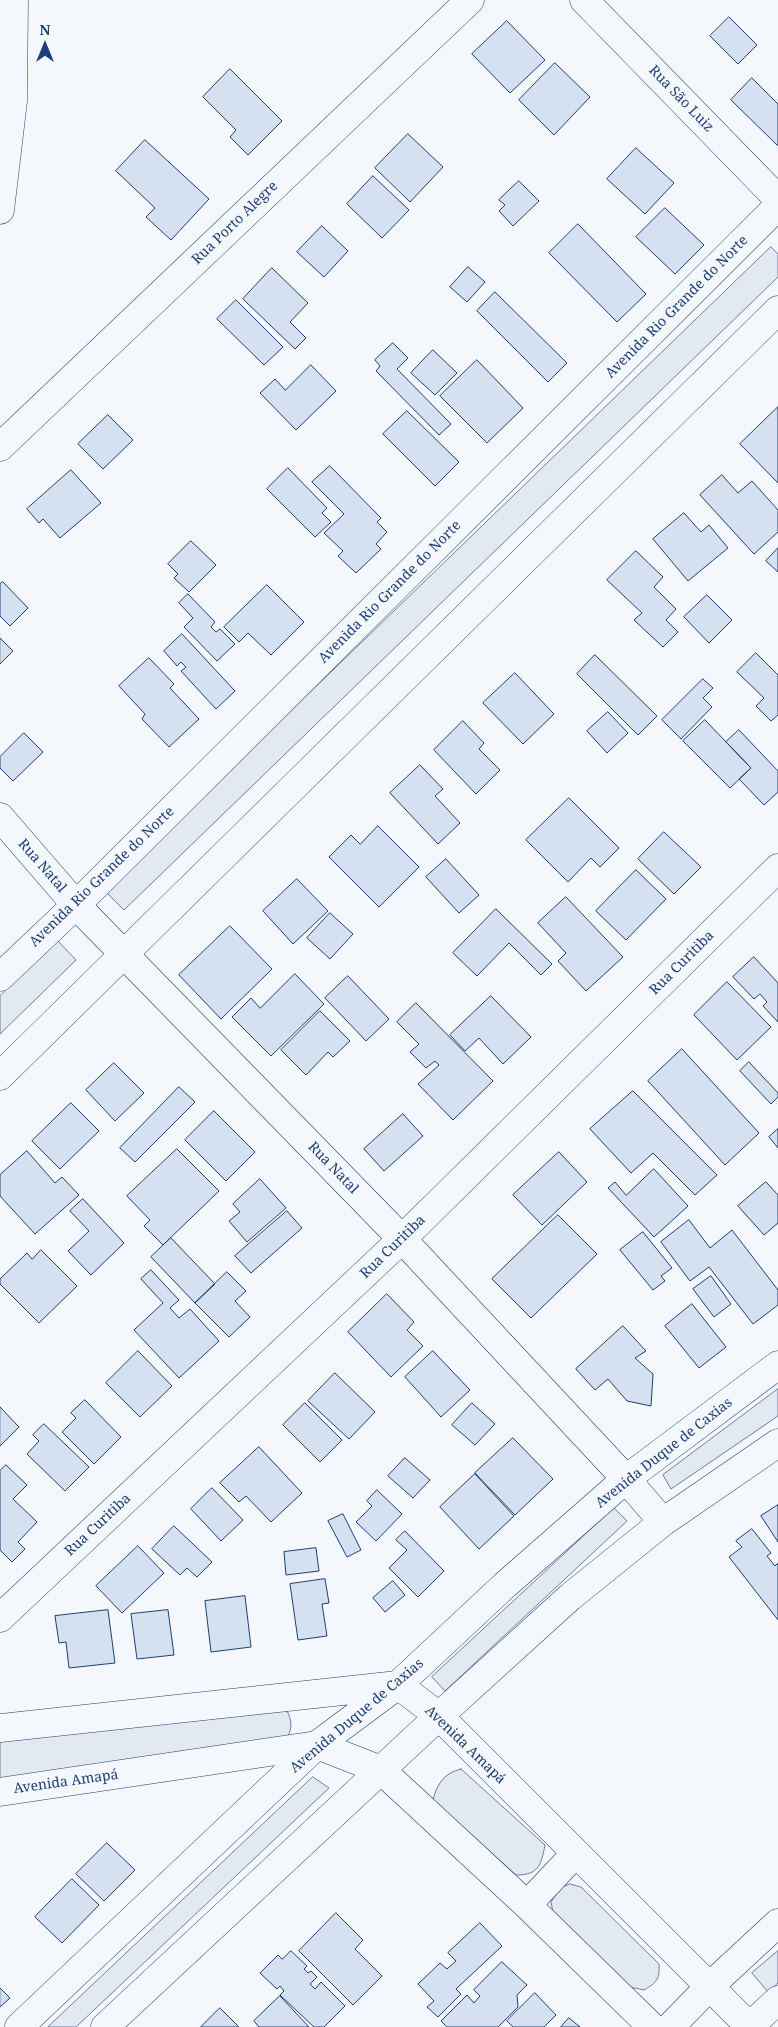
<!DOCTYPE html>
<meta charset="utf-8">
<style>
body{margin:0}
#map{position:relative;width:778px;height:2027px;overflow:hidden;background:#f4f7fb;font-family:"Noto Serif",serif}
canvas{display:block}
.north{position:absolute;left:20px;top:20px;width:50px;height:50px;-webkit-text-stroke:4px #f4f7fb;paint-order:stroke;rotate:0deg;font-size:14px;font-weight:700;line-height:20px;text-align:center;color:#1d3f73}
.north::after{content:'';display:block;margin:auto;width:18px;height:22px;background:#1d3f73;clip-path:polygon(50% 0,100% 100%,50% 72%,0 100%)}
</style>
<div id="map">
<canvas width="778" height="2027"></canvas>
<div class="north">N</div>
</div>
<script>
const context = document.querySelector('canvas').getContext('2d');
context.lineJoin = 'round';
function paint(path, color) { context.fillStyle = color; context.fill(path, 'evenodd'); }
function stroke(path, color, width, dash) { context.strokeStyle = color; context.lineWidth = width; context.lineCap = dash ? 'butt' : 'round'; context.setLineDash(dash || []); context.stroke(path); }
function write(font, color, halo, rows, align = 'center') {
  context.font = font + ' "Noto Serif",serif'; context.lineWidth = 4; context.setLineDash([]); context.textBaseline = 'middle'; context.strokeStyle = halo; context.fillStyle = color; for (const [text, x, y, turn = 0] of rows) {
    context.save(); context.translate(x, y); context.rotate((+turn || 0) * Math.PI / 180); context.textAlign = isNaN(turn) ? turn : align; if (halo) context.strokeText(text, 0, 0); context.fillText(text, 0, 0); context.restore();
  }
}
const green = new Path2D(`
 M 771,247 L 778,254 L 778,277 L 124,910 L 105,891 Z
 M 57,940 L 76,960 L 0,1034 L 0,996 Z
 M 778,1389 L 778,1416 L 671,1489 L 663,1475 Z
 M 614,1508 L 627,1521 L 445,1691 L 432,1677 Z
 M 286,1709 C 293,1721 293,1732 283,1742 L 0,1781 L 0,1738 Z
 M 461,1769 L 545,1845 C 541,1865 539,1875 516,1875 L 433,1800 C 437,1784 444,1773 461,1769 Z
 M 313,1777 L 329,1788 L 76,2027 L 48,2027 Z
 M 570,1884 L 581,1887 L 659,1964 C 660,1978 657,1983 644,1990 L 630,1987 L 553,1912 L 551,1902 L 559,1889 Z
 M 778,1951 L 778,1983 L 768,1992 L 752,1973 Z`);
const building = new Path2D(`
 M 729,17 L 757,45 L 738,64 L 710,36 Z
 M 507,21 L 545,60 L 510,93 L 472,54 Z
 M 555,63 L 590,97 L 554,135 L 519,100 Z
 M 230,69 L 282,121 L 248,155 L 230,137 L 236,130 L 203,97 Z
 M 752,78 L 778,104 L 778,146 L 731,100 Z
 M 408,134 L 443,167 L 410,202 L 375,168 Z
 M 145,140 L 209,199 L 171,240 L 146,217 L 155,208 L 116,171 Z
 M 636,148 L 674,183 L 645,214 L 607,179 Z
 M 373,176 L 409,210 L 382,238 L 347,204 Z
 M 519,181 L 539,201 L 513,226 L 499,211 L 505,205 L 499,200 Z
 M 665,208 L 704,245 L 675,274 L 636,237 Z
 M 578,224 L 646,294 L 617,322 L 549,253 Z
 M 322,226 L 348,251 L 324,277 L 297,252 Z
 M 468,267 L 485,282 L 467,302 L 450,287 Z
 M 272,268 L 308,303 L 290,322 L 306,338 L 295,349 L 243,299 Z
 M 495,292 L 567,363 L 548,382 L 477,311 Z
 M 236,300 L 283,347 L 264,365 L 217,319 Z
 M 393,343 L 408,358 L 397,369 L 451,424 L 439,435 L 376,371 L 380,366 L 375,360 Z
 M 433,350 L 457,373 L 435,395 L 411,373 Z
 M 477,360 L 523,408 L 487,443 L 440,396 Z
 M 311,365 L 336,391 L 296,430 L 260,393 L 275,379 L 285,390 Z
 M 778,407 L 778,483 L 740,444 Z
 M 407,411 L 459,462 L 435,486 L 383,434 Z
 M 108,415 L 133,440 L 103,469 L 78,444 Z
 M 330,466 L 381,518 L 377,522 L 387,532 L 376,544 L 381,549 L 356,573 L 338,556 L 343,551 L 324,533 L 344,514 L 312,482 Z
 M 288,468 L 327,508 L 322,513 L 331,522 L 315,537 L 267,489 Z
 M 71,470 L 101,503 L 60,538 L 43,519 L 39,523 L 27,509 Z
 M 722,475 L 738,493 L 752,481 L 778,510 L 778,532 L 754,554 L 700,495 Z
 M 684,513 L 701,532 L 709,525 L 728,548 L 688,581 L 653,539 Z
 M 191,541 L 216,565 L 189,592 L 174,578 L 178,574 L 168,564 Z
 M 778,548 L 778,572 L 766,561 Z
 M 636,551 L 663,577 L 654,587 L 676,609 L 666,620 L 678,632 L 663,647 L 634,620 L 642,613 L 607,580 Z
 M 3,582 L 28,608 L 10,626 L 0,616 L 0,584 Z
 M 267,585 L 304,622 L 271,655 L 248,633 L 239,642 L 224,627 Z
 M 188,594 L 215,622 L 211,627 L 216,632 L 220,629 L 235,644 L 217,661 L 184,627 L 193,618 L 179,603 Z
 M 707,595 L 732,620 L 709,643 L 684,617 Z
 M 182,634 L 235,691 L 216,709 L 181,671 L 186,667 L 181,662 L 177,666 L 164,651 Z
 M 0,638 L 13,651 L 0,664 Z
 M 756,653 L 778,675 L 778,715 L 771,721 L 756,706 L 764,698 L 737,672 Z
 M 595,655 L 657,716 L 638,735 L 577,674 Z
 M 149,658 L 174,684 L 170,688 L 199,719 L 169,747 L 142,719 L 145,714 L 119,686 Z
 M 515,673 L 554,714 L 523,744 L 483,703 Z
 M 703,679 L 713,688 L 703,698 L 712,707 L 681,739 L 662,720 Z
 M 608,712 L 628,733 L 607,753 L 587,731 Z
 M 705,720 L 751,768 L 730,788 L 683,741 Z
 M 463,721 L 484,743 L 479,749 L 500,770 L 476,794 L 434,750 Z
 M 739,730 L 778,771 L 778,792 L 764,805 L 739,779 L 751,768 L 726,742 Z
 M 24,733 L 43,752 L 13,781 L 0,768 L 0,757 Z
 M 420,765 L 443,789 L 435,796 L 460,823 L 438,844 L 390,793 Z
 M 569,798 L 619,848 L 600,867 L 591,858 L 568,882 L 526,840 Z
 M 378,826 L 419,867 L 379,907 L 329,857 L 351,835 L 360,844 Z
 M 664,832 L 701,867 L 674,894 L 638,859 Z
 M 446,859 L 479,895 L 459,913 L 426,877 Z
 M 636,870 L 666,899 L 626,940 L 596,911 Z
 M 297,879 L 328,911 L 293,944 L 263,911 Z
 M 566,897 L 623,957 L 586,991 L 558,961 L 566,953 L 538,923 Z
 M 496,909 L 552,964 L 541,975 L 509,943 L 477,976 L 453,953 Z
 M 330,913 L 353,934 L 330,959 L 307,938 Z
 M 230,926 L 272,969 L 221,1019 L 179,975 Z
 M 754,957 L 778,983 L 778,1022 L 763,1006 L 767,1002 L 760,994 L 754,999 L 733,977 Z
 M 295,974 L 324,1004 L 271,1056 L 232,1017 L 251,998 L 260,1008 Z
 M 348,976 L 389,1019 L 366,1041 L 325,998 Z
 M 727,982 L 771,1027 L 737,1060 L 694,1015 Z
 M 491,996 L 531,1037 L 503,1064 L 479,1038 L 465,1051 L 450,1035 Z
 M 416,1003 L 493,1081 L 453,1120 L 418,1084 L 439,1065 L 435,1061 L 426,1068 L 410,1052 L 419,1044 L 397,1022 Z
 M 320,1011 L 350,1041 L 333,1057 L 328,1052 L 306,1075 L 281,1050 Z
 M 682,1049 L 759,1133 L 725,1165 L 648,1081 Z
 M 749,1062 L 778,1093 L 778,1097 L 771,1104 L 740,1071 Z
 M 114,1063 L 144,1093 L 115,1121 L 86,1090 Z
 M 179,1087 L 195,1102 L 135,1162 L 120,1148 Z
 M 633,1091 L 717,1175 L 695,1195 L 653,1153 L 631,1173 L 590,1129 Z
 M 71,1103 L 99,1131 L 60,1169 L 32,1141 Z
 M 214,1111 L 255,1152 L 226,1181 L 185,1140 Z
 M 403,1114 L 423,1136 L 384,1171 L 364,1149 Z
 M 778,1129 L 778,1148 L 769,1137 Z
 M 177,1149 L 219,1191 L 163,1245 L 144,1226 L 150,1220 L 127,1196 Z
 M 27,1151 L 55,1183 L 62,1177 L 79,1195 L 35,1234 L 0,1196 L 0,1175 Z
 M 559,1152 L 587,1182 L 542,1225 L 513,1195 Z
 M 654,1169 L 688,1206 L 654,1237 L 608,1188 L 615,1182 L 626,1195 Z
 M 260,1179 L 286,1208 L 247,1242 L 229,1221 L 240,1212 L 233,1204 Z
 M 766,1182 L 778,1195 L 778,1223 L 764,1235 L 738,1206 Z
 M 83,1199 L 124,1243 L 91,1275 L 68,1251 L 89,1231 L 70,1211 Z
 M 287,1211 L 302,1228 L 251,1273 L 235,1256 Z
 M 558,1215 L 597,1254 L 531,1318 L 492,1279 Z
 M 689,1220 L 710,1248 L 732,1230 L 778,1290 L 778,1305 L 753,1324 L 709,1267 L 690,1281 L 661,1242 Z
 M 643,1232 L 672,1268 L 661,1276 L 665,1281 L 653,1290 L 620,1250 Z
 M 171,1238 L 215,1284 L 195,1303 L 151,1257 Z
 M 41,1250 L 77,1286 L 39,1323 L 0,1284 L 0,1279 L 27,1253 L 32,1259 Z
 M 151,1270 L 179,1300 L 170,1308 L 179,1318 L 190,1309 L 219,1341 L 179,1378 L 134,1330 L 163,1303 L 141,1279 Z
 M 227,1272 L 246,1291 L 235,1301 L 250,1317 L 229,1337 L 195,1303 Z
 M 711,1276 L 731,1304 L 714,1317 L 693,1289 Z
 M 387,1294 L 414,1322 L 407,1330 L 423,1346 L 391,1377 L 348,1332 Z
 M 692,1304 L 726,1347 L 699,1368 L 665,1326 Z
 M 623,1326 L 646,1351 L 635,1358 L 653,1374 L 651,1406 L 627,1401 L 608,1379 L 595,1390 L 576,1369 Z
 M 138,1351 L 172,1386 L 140,1417 L 106,1383 Z
 M 433,1351 L 470,1390 L 441,1417 L 405,1377 Z
 M 335,1373 L 375,1412 L 349,1439 L 308,1401 Z
 M 85,1400 L 121,1437 L 94,1464 L 62,1432 L 76,1418 L 71,1413 Z
 M 305,1403 L 342,1440 L 320,1462 L 283,1425 Z
 M 472,1403 L 495,1424 L 475,1445 L 452,1425 Z
 M 0,1407 L 19,1427 L 0,1446 Z
 M 44,1424 L 89,1467 L 65,1491 L 27,1454 L 39,1441 L 33,1435 Z
 M 513,1438 L 553,1479 L 515,1515 L 475,1473 Z
 M 259,1447 L 302,1493 L 271,1522 L 246,1496 L 239,1502 L 220,1483 Z
 M 405,1458 L 430,1480 L 413,1498 L 388,1476 Z
 M 6,1465 L 27,1485 L 13,1499 L 37,1522 L 18,1542 L 25,1549 L 12,1562 L 0,1550 L 0,1471 Z
 M 475,1474 L 514,1516 L 479,1549 L 440,1507 Z
 M 212,1488 L 243,1520 L 221,1541 L 191,1509 Z
 M 377,1490 L 402,1514 L 376,1541 L 356,1522 L 372,1506 L 367,1501 Z
 M 778,1505 L 778,1542 L 761,1516 Z
 M 343,1514 L 361,1550 L 347,1557 L 328,1521 Z
 M 174,1526 L 212,1562 L 197,1577 L 187,1568 L 180,1575 L 152,1549 Z
 M 752,1529 L 771,1553 L 767,1556 L 775,1566 L 778,1563 L 778,1620 L 729,1557 L 742,1547 L 736,1541 Z
 M 405,1531 L 444,1571 L 418,1597 L 389,1568 L 407,1550 L 396,1540 Z
 M 138,1546 L 164,1573 L 122,1613 L 96,1586 Z
 M 316,1548 L 319,1571 L 286,1575 L 284,1552 Z
 M 325,1579 L 329,1603 L 322,1604 L 327,1636 L 298,1640 L 290,1584 Z
 M 393,1581 L 405,1595 L 385,1612 L 373,1598 Z
 M 245,1596 L 251,1647 L 211,1652 L 205,1601 Z
 M 108,1610 L 115,1663 L 69,1668 L 66,1642 L 59,1643 L 55,1616 Z
 M 168,1610 L 174,1655 L 137,1659 L 131,1614 Z
 M 107,1843 L 135,1870 L 104,1901 L 76,1874 Z
 M 72,1879 L 99,1905 L 62,1943 L 35,1917 Z
 M 336,1913 L 363,1940 L 355,1949 L 382,1976 L 353,2005 L 299,1951 Z
 M 480,1923 L 502,1946 L 456,1989 L 461,1994 L 438,2017 L 427,2007 L 434,2001 L 418,1984 L 440,1963 L 447,1969 L 456,1961 L 448,1953 Z
 M 291,1951 L 307,1966 L 304,1969 L 308,1973 L 311,1971 L 317,1977 L 310,1984 L 315,1989 L 321,1982 L 345,2006 L 324,2027 L 314,2027 L 280,1995 L 284,1991 L 280,1986 L 277,1989 L 260,1973 L 278,1955 L 282,1959 Z
 M 502,1962 L 527,1985 L 517,1995 L 518,2007 L 498,2027 L 447,2027 L 441,2021 L 467,1995 L 474,2003 L 480,1996 L 474,1990 Z
 M 0,1988 L 10,1998 L 0,2007 Z
 M 535,1993 L 556,2015 L 544,2027 L 513,2027 L 507,2021 Z
 M 280,1996 L 309,2027 L 259,2027 L 254,2021 Z
 M 220,2008 L 239,2027 L 201,2027 Z
 M 569,2018 L 580,2027 L 561,2027 Z`);
const minor = new Path2D(`
 M 584,0 L 778,199
 M 0,210 L 13,101 L 14,0
 M 0,447 L 470,0
 M 0,817 L 76,905 L 402,1239 L 626,1479 L 663,1522
 M 0,1618 L 402,1239 L 778,868
 M 0,1728 L 398,1685 L 439,1716 L 750,2027
 M 0,1792 L 317,1745 L 381,1770 L 527,1905 L 652,2027
 M 527,1905 L 575,1854
 M 19,2027 L 317,1745 L 398,1685 L 505,1585 L 626,1479 L 778,1365
 M 105,2027 L 439,1716 L 570,1597 L 663,1522 L 778,1443
 M 670,2027 L 710,1986 L 778,1923
 M 749,2027 L 778,2000`);
const major = new Path2D(`
 M 0,977 L 76,905 L 778,206
 M 0,1076 L 778,310`);
const streetNames = [
 ["Rua São Luiz",681,99,46],
 ["Rua Porto Alegre",235,223,-44],
 ["Avenida Rio Grande do Norte",677,307,-45],
 ["Avenida Rio Grande do Norte",390,592,-45],
 ["Rua Natal",42,866,49],
 ["Avenida Rio Grande do Norte",102,877,-44],
 ["Rua Curitiba",682,963,-45],
 ["Rua Natal",333,1168,46],
 ["Rua Curitiba",393,1247,-44],
 ["Avenida Duque de Caxias",664,1453,-38],
 ["Rua Curitiba",98,1525,-43],
 ["Avenida Duque de Caxias",357,1716,-40],
 ["Avenida Amapá",465,1745,44],
 ["Avenida Amapá",66,1782,-8]
];
paint(green, '#e3e9f0');
stroke(green, '#687fa3', 1);
paint(building, '#d5e0f0');
stroke(building, '#1d3f73', 1);
stroke(minor, '#1d3f73', 29);
stroke(major, '#1d3f73', 29);
stroke(minor, '#f4f7fb', 28);
stroke(major, '#f4f7fb', 28);
write('14px', '#1d3f73', '#f4f7fb', streetNames);
</script>
